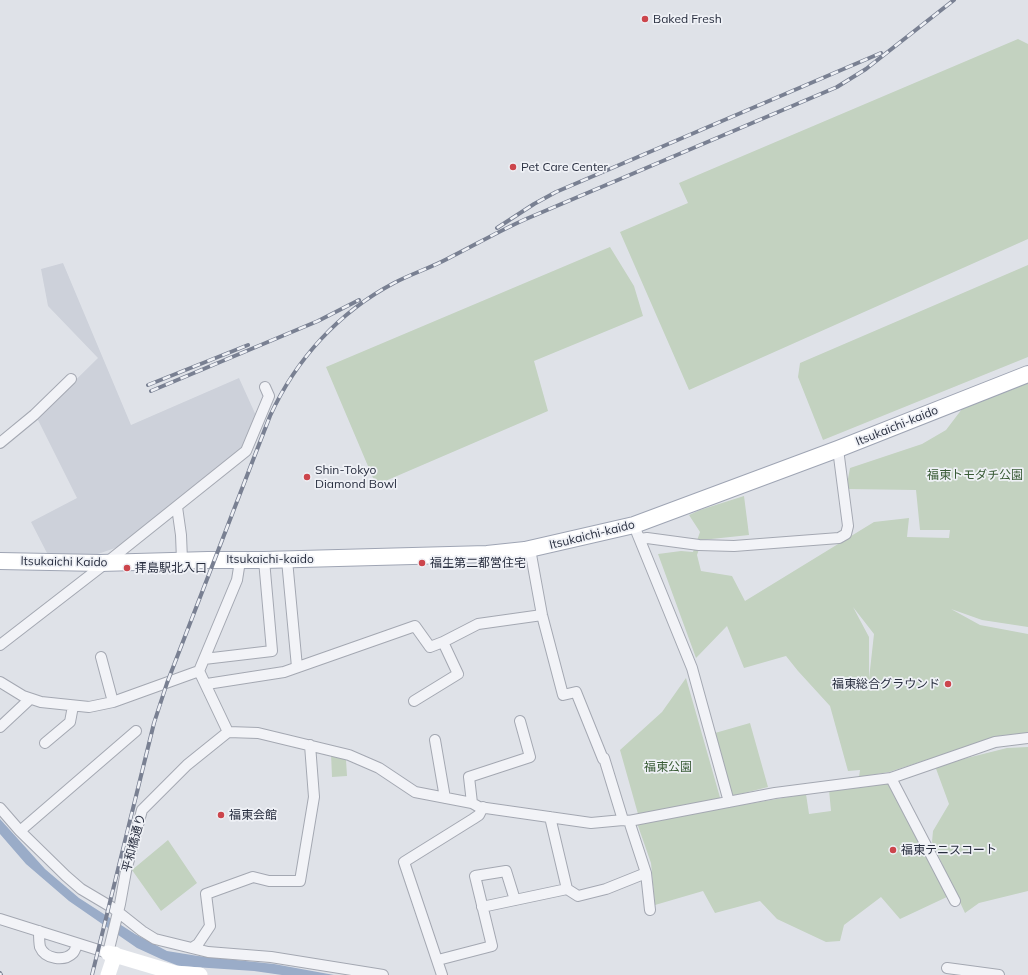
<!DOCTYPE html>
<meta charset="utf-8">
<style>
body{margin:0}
canvas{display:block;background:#dfe2e8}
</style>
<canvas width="1028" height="975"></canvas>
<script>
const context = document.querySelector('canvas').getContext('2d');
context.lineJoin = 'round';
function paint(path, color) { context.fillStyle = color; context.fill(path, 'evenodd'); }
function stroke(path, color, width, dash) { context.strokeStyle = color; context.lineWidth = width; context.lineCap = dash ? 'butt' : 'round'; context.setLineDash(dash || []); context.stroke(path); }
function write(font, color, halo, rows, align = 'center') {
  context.font = font + ' Mulish,"Noto Sans JP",sans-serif'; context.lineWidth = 3.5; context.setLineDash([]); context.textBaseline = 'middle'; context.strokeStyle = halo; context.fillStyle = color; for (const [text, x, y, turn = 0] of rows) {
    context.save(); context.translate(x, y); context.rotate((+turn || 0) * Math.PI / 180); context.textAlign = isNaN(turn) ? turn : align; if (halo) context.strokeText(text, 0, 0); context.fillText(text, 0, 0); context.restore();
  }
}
const built = new Path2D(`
 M 63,263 L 131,425 L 239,378 L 258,420 L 246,447 L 118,547 L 95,555 L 48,555 L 31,522 L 77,498 L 37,418 L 98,358 L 48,306 L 41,269 Z`);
const green = new Path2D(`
 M 1018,39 L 1028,44 L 1028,239 L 689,390 L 620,232 L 688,203 L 679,183 Z
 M 610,247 L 634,286 L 643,316 L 534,361 L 548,411 L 376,485 L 326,367 Z
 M 1028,265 L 1028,357 L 823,440 L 798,377 L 800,363 Z
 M 1028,381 L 1028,627 L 982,620 L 951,609 L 980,625 L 1028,634 L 1028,734 L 1003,735 L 889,772 L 859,777 L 860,770 L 848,771 L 830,706 L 798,671 L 786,656 L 744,668 L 727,626 L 696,658 L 658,554 L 681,551 L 693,552 L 700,532 L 689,515 L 700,510 L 744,496 L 749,535 L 702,540 L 697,555 L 701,571 L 732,576 L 745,601 L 874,522 L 909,518 L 907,537 L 949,538 L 950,530 L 920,530 L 916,490 L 846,489 L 850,468 L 922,444 L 946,430 L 965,405 ZM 853,607 L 874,634 L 869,679 L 869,637 Z
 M 686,678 L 721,801 L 638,814 L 620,750 L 662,712 Z
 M 750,723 L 768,787 L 732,796 L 715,733 Z
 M 1028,747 L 1028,891 L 979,903 L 965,913 L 932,842 L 933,831 L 949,804 L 935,766 L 1007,748 Z
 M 331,753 L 346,760 L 347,776 L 332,777 Z
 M 887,781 L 949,896 L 900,919 L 881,897 L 844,925 L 840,941 L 826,942 L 777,919 L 760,901 L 715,913 L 703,891 L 655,905 L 651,863 L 637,823 L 806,794 L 809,814 L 831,811 L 829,790 Z
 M 168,840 L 197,883 L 161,911 L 132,870 Z`);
const water = new Path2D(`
 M 0,819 L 45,869 L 79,898 L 135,934 L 167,951 L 198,956 L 274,964 L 334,975 L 282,975 L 254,971 L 179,966 L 161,959 L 137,948 L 69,901 L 26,864 L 0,834 Z`);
const street = new Path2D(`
 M 0,443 L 34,415 L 71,379
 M 177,507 L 181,535 L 182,560
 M 637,533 L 692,668 L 729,802
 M 640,539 L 647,538 L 699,545 L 734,546 L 839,538 L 846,534 L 848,526 L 838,449
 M 530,549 L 542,615 L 563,695 L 576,692 L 603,759
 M 287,560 L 297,667
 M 443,642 L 478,624 L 542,615
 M 0,645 L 106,563 L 246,451 L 269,396 L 265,387
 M 101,657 L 113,702
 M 204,659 L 272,651 L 264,560
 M 199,671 L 228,732
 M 0,682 L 23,696 L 41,702 L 89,707 L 113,702 L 199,671 L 237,580 L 240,561
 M 207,684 L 284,672 L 415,626 L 430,647 L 443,642 L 458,674 L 414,701
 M 0,727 L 30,699
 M 228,732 L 258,733 L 349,755 L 379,768 L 415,792 L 472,803 L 479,807 L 591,823 L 623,820 L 629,821 L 775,793 L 891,778 L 995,742 L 1028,738
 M 435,740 L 445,798
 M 45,743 L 70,722 L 73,706
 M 604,758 L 623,820
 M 891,778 L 955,901
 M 472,803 L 469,777 L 530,757 L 520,721
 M 0,808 L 20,831 L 66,876 L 81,889 L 113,908 L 142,931 L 155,939 L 208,952 L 271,957 L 383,975
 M 550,817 L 567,889 L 578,896 L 606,889 L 646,873 L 629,821
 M 20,831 L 136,731
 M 646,873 L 650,910
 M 482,907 L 567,889
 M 0,919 L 108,953 L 120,904 L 126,871 L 142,810 L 187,765 L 228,732
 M 39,931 C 39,936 39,942 40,947 C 45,959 64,962 73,953 C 75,951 76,947 77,944
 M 192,948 L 198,944 L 210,926 L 206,894 L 253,877 L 269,881 L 300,881 L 314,797 L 310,745
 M 438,960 L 492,946 L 475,876 L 506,871 L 515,900
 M 947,968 L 999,975
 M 442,975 L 404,862 L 473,819 L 479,815 L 483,807`);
const secondary = new Path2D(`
 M 108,953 L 175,973 L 200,975
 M 108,975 L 115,954`);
const primary = new Path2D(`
 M 0,561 L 100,563 L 208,560 L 264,560 L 487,554 L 525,550 L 634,525 L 838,449 L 1028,374`);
const rail = new Path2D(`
 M 497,228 L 534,204 L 556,192 L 881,53
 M 148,385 L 248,345
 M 151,391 L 318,321 L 359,300
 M 0,973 L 1,975
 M 92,975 L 154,723 L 167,683 L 270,416 C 296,359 339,312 394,283 C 411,274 430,268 447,259 C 473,246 499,231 526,219 L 837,87 L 866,69 L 954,0`);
const markers = [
 [645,19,4,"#cc454c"],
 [513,167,4,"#cc454c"],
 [307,477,4,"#cc454c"],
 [422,563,4,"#cc454c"],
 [127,568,4,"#cc454c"],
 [948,684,4,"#cc454c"],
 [221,815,4,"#cc454c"],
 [893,850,4,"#cc454c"]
];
const poiNames = [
 ["Baked Fresh",653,19],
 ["Pet Care Center",521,167],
 ["Shin-Tokyo",315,470],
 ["Diamond Bowl",315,484],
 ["福生第二都営住宅",430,563],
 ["拝島駅北入口",135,568],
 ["福東総合グラウンド",940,684,"right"],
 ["福東会館",229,815],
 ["福東テニスコート",901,850]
];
const streetNames = [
 ["Itsukaichi-kaido",897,426,-22],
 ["Itsukaichi-kaido",592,535,-14],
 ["Itsukaichi-kaido",270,559],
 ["Itsukaichi Kaido",64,562,1],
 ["平和橋通り",134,843,-75]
];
const parkNames = [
 ["福東トモダチ公園",975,475],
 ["福東公園",668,767]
];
paint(built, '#cdd1da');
paint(green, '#c3d2c0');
paint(water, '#9aacc8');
stroke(street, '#a4a8b2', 12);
stroke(primary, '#9fa5b4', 18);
stroke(street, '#f2f3f7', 10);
stroke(secondary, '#fff', 15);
stroke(primary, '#fff', 16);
stroke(rail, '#798092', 4);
stroke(rail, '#eff1f6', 2.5, [8]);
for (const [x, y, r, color] of markers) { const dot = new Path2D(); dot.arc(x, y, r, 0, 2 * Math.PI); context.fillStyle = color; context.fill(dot); stroke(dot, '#eff1f6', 1.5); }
write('12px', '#282e3f', '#eff1f6', poiNames, 'left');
write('12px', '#282e3f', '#eff1f6', streetNames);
write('12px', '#395b36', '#eff1f6', parkNames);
</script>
